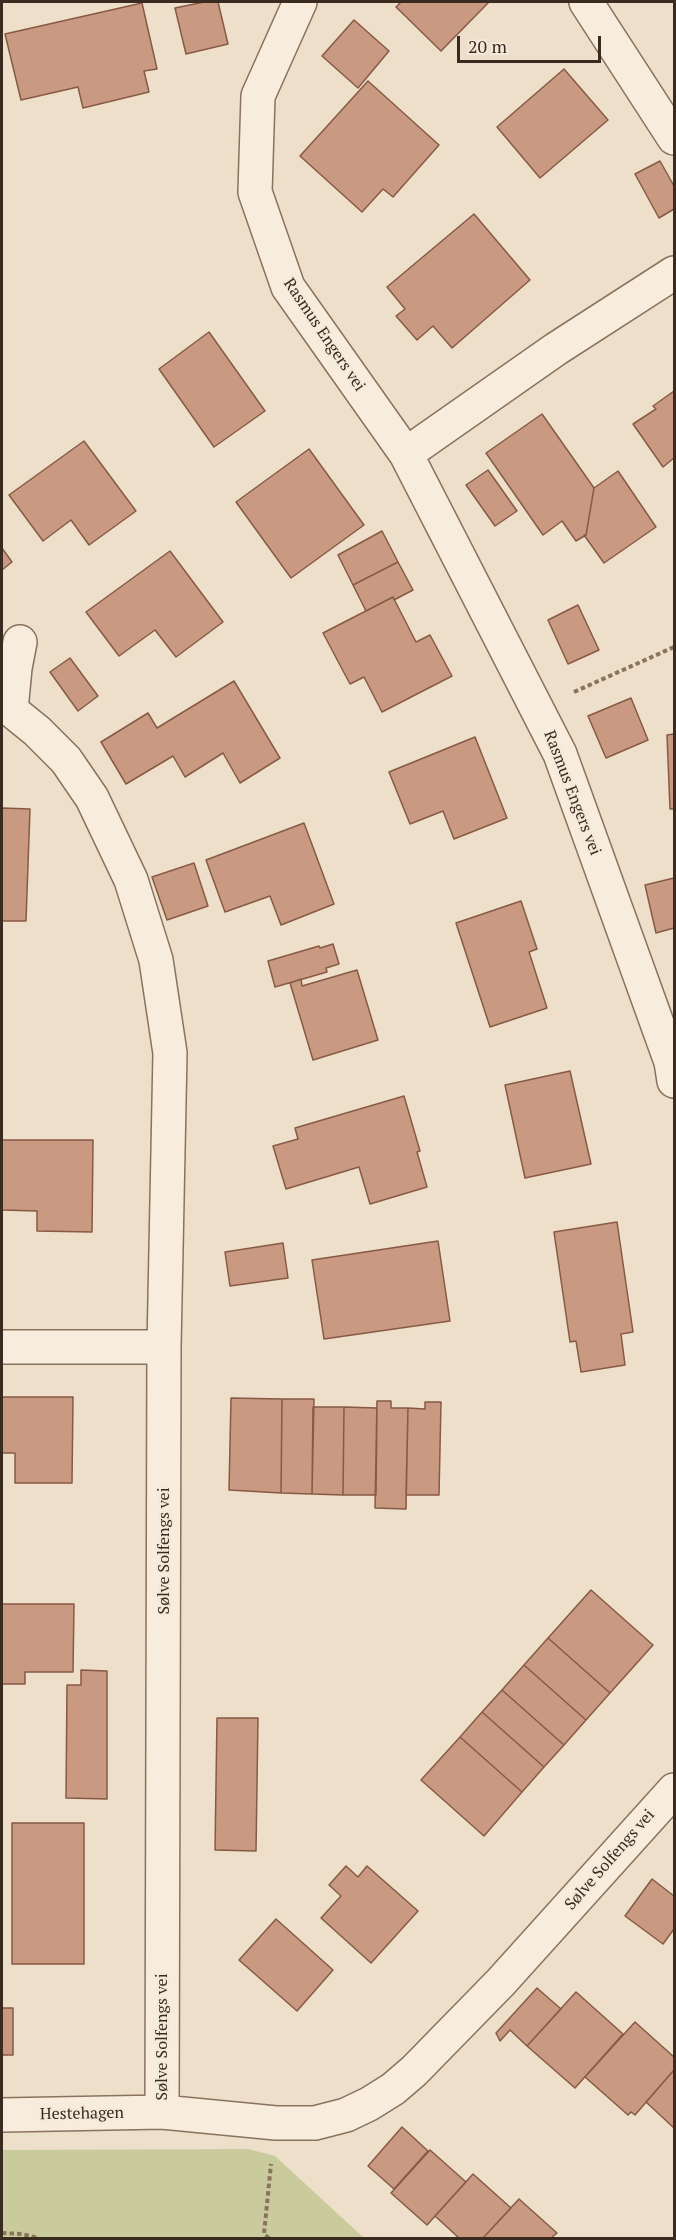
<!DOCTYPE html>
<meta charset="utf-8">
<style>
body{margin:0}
#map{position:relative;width:676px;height:2240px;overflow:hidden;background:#eddfc9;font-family:"PT Serif",serif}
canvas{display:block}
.frame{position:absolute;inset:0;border:3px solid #3a2b21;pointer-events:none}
.scale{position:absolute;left:457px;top:36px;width:144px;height:27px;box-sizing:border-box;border:3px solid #3a2b21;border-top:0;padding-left:8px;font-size:18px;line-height:21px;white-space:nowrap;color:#3a2b21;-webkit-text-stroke:4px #f5ead9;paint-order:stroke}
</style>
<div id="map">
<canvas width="676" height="2240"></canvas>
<div class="frame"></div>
<div class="scale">20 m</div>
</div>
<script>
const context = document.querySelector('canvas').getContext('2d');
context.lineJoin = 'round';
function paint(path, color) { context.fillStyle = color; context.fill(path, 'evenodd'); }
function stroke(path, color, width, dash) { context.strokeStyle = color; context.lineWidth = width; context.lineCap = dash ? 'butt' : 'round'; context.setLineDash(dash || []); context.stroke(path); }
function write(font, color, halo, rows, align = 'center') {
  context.font = font + ' "PT Serif",serif'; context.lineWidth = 4.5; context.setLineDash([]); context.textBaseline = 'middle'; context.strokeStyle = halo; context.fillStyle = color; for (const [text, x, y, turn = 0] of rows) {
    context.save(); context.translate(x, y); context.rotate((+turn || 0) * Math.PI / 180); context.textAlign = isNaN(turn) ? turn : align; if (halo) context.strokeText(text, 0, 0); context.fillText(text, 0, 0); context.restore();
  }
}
const green = new Path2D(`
 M 248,2149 L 275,2156 L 364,2238 L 2,2238 L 2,2150 Z`);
const building = new Path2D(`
 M 204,2 L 218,2 L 228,44 L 186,54 L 175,8 Z
 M 401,2 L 489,2 L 441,51 L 396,7 Z
 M 142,3 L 157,69 L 144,71 L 149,92 L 83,108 L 78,87 L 21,100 L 5,34 Z
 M 354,20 L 389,51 L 358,88 L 322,56 Z
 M 564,69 L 608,120 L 540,178 L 497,127 Z
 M 368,81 L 439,145 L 393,197 L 383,189 L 362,212 L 300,156 Z
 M 660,161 L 674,186 L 674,209 L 659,218 L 635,174 Z
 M 474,214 L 530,280 L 452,348 L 433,326 L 417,340 L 396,316 L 405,309 L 387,287 Z
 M 209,332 L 265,411 L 214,447 L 159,369 Z
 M 674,391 L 674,458 L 663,467 L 633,424 L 656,409 L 653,406 Z
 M 542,414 L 594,488 L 586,535 L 576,541 L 562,521 L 543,535 L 486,453 Z
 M 84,441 L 136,511 L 89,545 L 71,520 L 43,541 L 9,495 Z
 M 309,449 L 364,525 L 291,578 L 236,502 Z
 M 488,470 L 517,511 L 495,526 L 466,485 Z
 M 618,471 L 656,527 L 604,563 L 584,535 L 586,535 L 594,488 Z
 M 382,531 L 398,562 L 353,585 L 338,555 Z
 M 2,548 L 12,562 L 2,570 Z
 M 170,551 L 223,622 L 176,657 L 155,630 L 119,656 L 86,612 Z
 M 398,562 L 413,590 L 394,600 L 393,597 L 366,611 L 353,585 Z
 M 393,597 L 416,642 L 430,635 L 452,676 L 382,712 L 364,677 L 350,684 L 323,633 Z
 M 578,605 L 599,650 L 568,664 L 548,620 Z
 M 70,658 L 98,696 L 78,711 L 50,672 Z
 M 234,681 L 280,758 L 240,783 L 223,753 L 185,777 L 173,756 L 126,784 L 101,742 L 148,713 L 157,728 Z
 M 631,698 L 648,740 L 606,758 L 588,716 Z
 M 674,734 L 674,809 L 670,809 L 667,735 Z
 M 475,737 L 507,818 L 454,839 L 443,811 L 410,824 L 389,772 Z
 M 2,808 L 30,809 L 26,921 L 2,921 Z
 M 304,823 L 334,904 L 281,925 L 270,896 L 225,912 L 206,860 Z
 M 194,863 L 208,906 L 167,920 L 152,877 Z
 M 674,878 L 674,928 L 656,933 L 645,885 Z
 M 521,901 L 537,949 L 529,952 L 547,1008 L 490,1027 L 456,923 Z
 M 333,944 L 339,964 L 326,968 L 327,972 L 275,987 L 268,961 L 319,946 L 320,948 Z
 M 357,970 L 378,1040 L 313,1060 L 290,983 L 301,979 L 302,986 Z
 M 570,1071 L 591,1164 L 525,1178 L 505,1085 Z
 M 404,1096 L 420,1151 L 417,1152 L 427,1187 L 370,1204 L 359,1167 L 286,1189 L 273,1146 L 298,1139 L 295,1128 Z
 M 2,1140 L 93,1140 L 92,1232 L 37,1231 L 37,1211 L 2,1210 Z
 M 617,1222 L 633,1332 L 621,1334 L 625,1365 L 581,1372 L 576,1341 L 570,1342 L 554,1232 Z
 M 438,1241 L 450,1321 L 324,1339 L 312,1260 Z
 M 283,1243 L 288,1278 L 230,1286 L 225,1252 Z
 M 2,1397 L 73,1397 L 72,1483 L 15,1483 L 15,1453 L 2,1453 Z
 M 231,1398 L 282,1399 L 281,1493 L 229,1490 Z
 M 282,1399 L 314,1399 L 312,1494 L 281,1493 Z
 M 377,1401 L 391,1401 L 391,1408 L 408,1408 L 406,1509 L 375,1508 Z
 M 425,1402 L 441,1402 L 439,1495 L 406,1495 L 408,1408 L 425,1409 Z
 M 313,1407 L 344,1407 L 343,1495 L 312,1494 Z
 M 344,1407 L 377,1408 L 376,1495 L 343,1495 Z
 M 591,1590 L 653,1645 L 610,1693 L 548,1638 Z
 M 2,1604 L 74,1604 L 73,1672 L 25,1672 L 25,1684 L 2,1684 Z
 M 548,1638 L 610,1693 L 586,1720 L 524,1665 Z
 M 524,1665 L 586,1720 L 564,1745 L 502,1690 Z
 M 81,1670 L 107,1671 L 107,1799 L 66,1798 L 67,1685 L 81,1685 Z
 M 502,1690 L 564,1745 L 544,1767 L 482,1712 Z
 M 482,1712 L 544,1767 L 522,1792 L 460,1737 Z
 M 217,1718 L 258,1718 L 256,1851 L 215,1850 Z
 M 460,1737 L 522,1792 L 484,1836 L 421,1780 Z
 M 12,1823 L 84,1823 L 84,1964 L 12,1964 Z
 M 346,1866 L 358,1877 L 367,1866 L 418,1911 L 371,1963 L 321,1918 L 341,1896 L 329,1885 Z
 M 652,1879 L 674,1896 L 674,1929 L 663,1944 L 625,1916 Z
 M 276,1919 L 333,1970 L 297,2011 L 239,1960 Z
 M 537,1988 L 561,2009 L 527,2046 L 510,2030 L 500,2041 L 496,2033 Z
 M 576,1992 L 623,2034 L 575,2088 L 527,2046 Z
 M 2,2008 L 13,2008 L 13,2055 L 2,2055 Z
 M 635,2022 L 674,2057 L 674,2070 L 635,2115 L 631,2112 L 628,2115 L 585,2077 Z
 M 674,2070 L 674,2128 L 646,2102 Z
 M 402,2127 L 428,2151 L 394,2189 L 368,2166 Z
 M 430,2150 L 466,2182 L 427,2225 L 391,2193 Z
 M 473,2174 L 511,2208 L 483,2238 L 459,2238 L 435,2216 Z
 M 519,2199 L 557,2233 L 551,2238 L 483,2238 Z`);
const path = new Path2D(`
 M 574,692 L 674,647
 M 2,2233 L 22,2234 L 38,2238
 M 269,2238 L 264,2234 L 271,2164`);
const minor = new Path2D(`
 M 300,2 L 258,96 L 255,192 L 288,287 L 406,454 L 560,754 L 671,1062 L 674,1081
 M 586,2 L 674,138
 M 406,454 L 556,349 L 674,273
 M 20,642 L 15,668 L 11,710 L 37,731 L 66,760 L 92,798 L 131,880 L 156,960 L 170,1053 L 164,1347 L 162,2112
 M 2,1347 L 164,1347
 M 2,2115 L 162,2112 L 276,2123 L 315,2123 L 346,2115 L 369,2104 L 393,2089 L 414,2071 L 501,1982 L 674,1790`);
const streetNames = [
 ["Rasmus Engers vei",324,335,56],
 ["Rasmus Engers vei",572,793,69],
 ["Sølve Solfengs vei",164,1551,-90],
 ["Sølve Solfengs vei",610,1860,-49],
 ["Sølve Solfengs vei",162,2037,-90],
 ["Hestehagen",82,2114,-1]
];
paint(green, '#c9cb9d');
paint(building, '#c99981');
stroke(building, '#875a45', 1.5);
stroke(minor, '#89725e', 36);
stroke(path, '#89725e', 4, [4.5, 3]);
stroke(minor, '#f8eddd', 33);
write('16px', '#3a2b21', '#f5ead9', streetNames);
</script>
